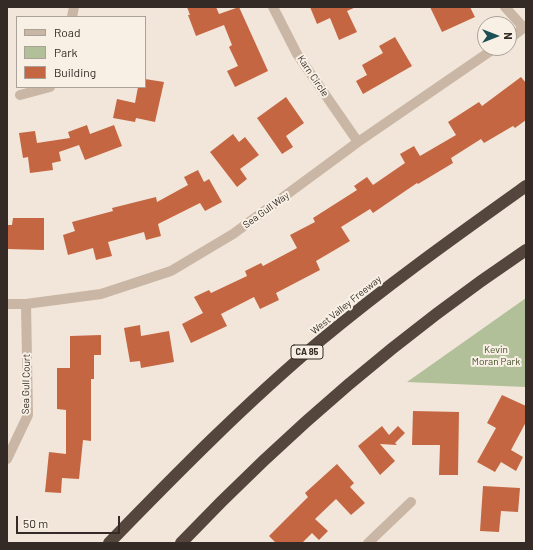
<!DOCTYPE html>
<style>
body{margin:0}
#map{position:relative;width:533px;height:550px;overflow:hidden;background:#f1e6d9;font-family:Barlow,sans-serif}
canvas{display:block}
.frame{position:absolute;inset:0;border:8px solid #342b26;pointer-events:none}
.legend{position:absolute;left:16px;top:16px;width:130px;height:72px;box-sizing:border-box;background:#f9f0e5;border:1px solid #aaa199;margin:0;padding:5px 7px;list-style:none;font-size:12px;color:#342b26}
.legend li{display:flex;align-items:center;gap:8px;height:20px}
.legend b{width:20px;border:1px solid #aaa199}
.north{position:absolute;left:477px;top:16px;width:40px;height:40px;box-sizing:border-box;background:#f9f0e5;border:1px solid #aaa199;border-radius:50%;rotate:90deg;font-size:11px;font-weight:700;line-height:16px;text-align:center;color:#342b26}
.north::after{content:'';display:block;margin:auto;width:14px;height:18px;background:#1c5055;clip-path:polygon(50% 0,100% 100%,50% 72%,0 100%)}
.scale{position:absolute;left:16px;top:516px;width:104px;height:18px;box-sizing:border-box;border:2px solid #342b26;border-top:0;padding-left:5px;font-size:12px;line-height:14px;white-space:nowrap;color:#342b26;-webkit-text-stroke:3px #f9f0e5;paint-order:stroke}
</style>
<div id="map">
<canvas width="533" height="550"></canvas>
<div class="frame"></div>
<ul class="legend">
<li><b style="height:5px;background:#c9b6a5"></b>Road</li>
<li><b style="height:11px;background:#b1c099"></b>Park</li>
<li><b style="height:11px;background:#c56643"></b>Building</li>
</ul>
<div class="north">N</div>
<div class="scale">50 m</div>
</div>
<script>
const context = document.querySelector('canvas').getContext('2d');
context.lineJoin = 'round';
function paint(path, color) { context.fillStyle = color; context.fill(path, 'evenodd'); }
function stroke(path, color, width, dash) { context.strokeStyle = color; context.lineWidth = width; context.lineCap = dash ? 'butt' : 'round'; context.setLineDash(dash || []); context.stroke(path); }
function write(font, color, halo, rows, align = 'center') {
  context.font = font + ' Barlow,sans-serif'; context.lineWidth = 4; context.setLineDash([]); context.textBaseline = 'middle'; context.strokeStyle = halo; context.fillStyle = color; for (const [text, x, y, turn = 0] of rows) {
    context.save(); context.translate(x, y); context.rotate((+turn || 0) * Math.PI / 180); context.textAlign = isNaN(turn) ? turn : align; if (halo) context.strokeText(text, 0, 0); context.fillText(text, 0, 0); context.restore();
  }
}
const green = new Path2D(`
 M 526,298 L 526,387 L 407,382 Z`);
const building = new Path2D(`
 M 187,7 L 216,7 L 219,14 L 239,7 L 268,71 L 235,87 L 227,71 L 238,66 L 229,47 L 232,45 L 224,25 L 196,36 L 188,15 L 190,15 Z
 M 310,7 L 356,7 L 347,11 L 357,32 L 339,40 L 330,18 L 317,24 Z
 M 430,7 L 470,7 L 475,17 L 442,32 Z
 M 395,37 L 412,66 L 363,94 L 356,81 L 367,75 L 362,65 L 383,53 L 379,46 Z
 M 521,77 L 526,83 L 526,120 L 515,128 L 513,126 L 484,143 L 481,139 L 451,158 L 453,163 L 418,184 L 417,183 L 373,213 L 370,209 L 341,227 L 350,241 L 316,261 L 320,270 L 276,293 L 279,300 L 260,309 L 254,297 L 221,314 L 227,326 L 191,343 L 182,324 L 203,313 L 194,297 L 209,290 L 211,293 L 247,276 L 245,271 L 261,263 L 263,266 L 297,248 L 290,235 L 315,222 L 313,218 L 357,190 L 354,186 L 367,177 L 373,185 L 405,163 L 400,154 L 414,146 L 420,156 L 456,135 L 448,122 L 479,102 L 482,106 Z
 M 145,79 L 164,82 L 155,122 L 136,118 L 135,122 L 113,118 L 117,99 L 135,103 L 138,87 L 145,87 Z
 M 286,97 L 304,123 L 286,136 L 293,147 L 282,154 L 257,118 Z
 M 87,125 L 90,134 L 114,125 L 122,146 L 85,160 L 79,145 L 59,152 L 61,161 L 52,163 L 53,170 L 30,173 L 28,157 L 23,158 L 19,133 L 35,131 L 37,143 L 70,138 L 68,132 Z
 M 233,134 L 239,142 L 245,137 L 259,155 L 240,169 L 247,179 L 237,187 L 210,152 Z
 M 198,170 L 204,182 L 209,179 L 222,202 L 205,211 L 200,203 L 158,224 L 161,236 L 146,240 L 144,232 L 108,242 L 112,256 L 96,260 L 93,248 L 68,255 L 63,235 L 75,231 L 72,222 L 113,211 L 112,208 L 156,197 L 157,202 L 188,185 L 184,177 Z
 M 13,218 L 44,218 L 44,250 L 7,249 L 7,225 L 12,225 Z
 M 140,325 L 141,336 L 169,331 L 174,362 L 141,368 L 140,361 L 130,362 L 124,328 Z
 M 101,335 L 101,355 L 94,355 L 94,379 L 91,379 L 91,441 L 83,440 L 79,479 L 62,478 L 61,493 L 45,492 L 49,452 L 66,454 L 66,410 L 57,409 L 57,368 L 70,368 L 70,336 Z
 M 502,395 L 526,406 L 526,422 L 511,450 L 523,457 L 516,471 L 501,462 L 495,472 L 477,462 L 496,428 L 487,423 Z
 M 413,411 L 459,412 L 458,475 L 439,475 L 440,445 L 412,445 Z
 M 382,426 L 389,435 L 398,426 L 405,433 L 395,443 L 397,445 L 380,444 L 395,461 L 380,475 L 358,446 Z
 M 337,464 L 354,483 L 350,487 L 365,503 L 351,515 L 336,499 L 315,519 L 328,531 L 319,540 L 312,533 L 302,543 L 276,543 L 269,536 L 308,497 L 305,493 Z
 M 483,486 L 520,488 L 518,512 L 501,511 L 499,532 L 480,531 Z`);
const street = new Path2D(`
 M 273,7 L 297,54 L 358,142
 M 505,7 L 524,28
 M 72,17 L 74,7
 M 509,39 L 526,26
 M 20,95 L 50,87
 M 7,304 L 26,304 L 101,294 L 171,271 L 233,234 L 358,142 L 495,48
 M 7,459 L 28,415 L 26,304
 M 368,543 L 411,502`);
const highway = new Path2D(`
 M 109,543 C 177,473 246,403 321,340 C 387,285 456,236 526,186
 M 181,543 C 285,434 401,334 526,250`);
const shields = [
 [307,352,32]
];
const shieldNames = [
 ["CA 85",307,352]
];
const streetNames = [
 ["Karn Circle",313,76,56],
 ["Sea Gull Way",266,210,-36],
 ["West Valley Freeway",346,305,-39],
 ["Sea Gull Court",26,384,-89]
];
const parkNames = [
 ["Kevin",496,350],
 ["Moran Park",496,362]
];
paint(green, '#b1c099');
paint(building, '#c56643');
stroke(street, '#c9b6a5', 10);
stroke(highway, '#55463d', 12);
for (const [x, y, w] of shields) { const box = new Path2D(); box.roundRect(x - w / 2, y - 7, w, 14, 3); context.fillStyle = '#f9f0e5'; context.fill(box); stroke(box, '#342b26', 1); }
write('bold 9px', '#342b26', null, shieldNames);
write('10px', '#342b26', '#f9f0e5', streetNames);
write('10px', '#42522a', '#f9f0e5', parkNames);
</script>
